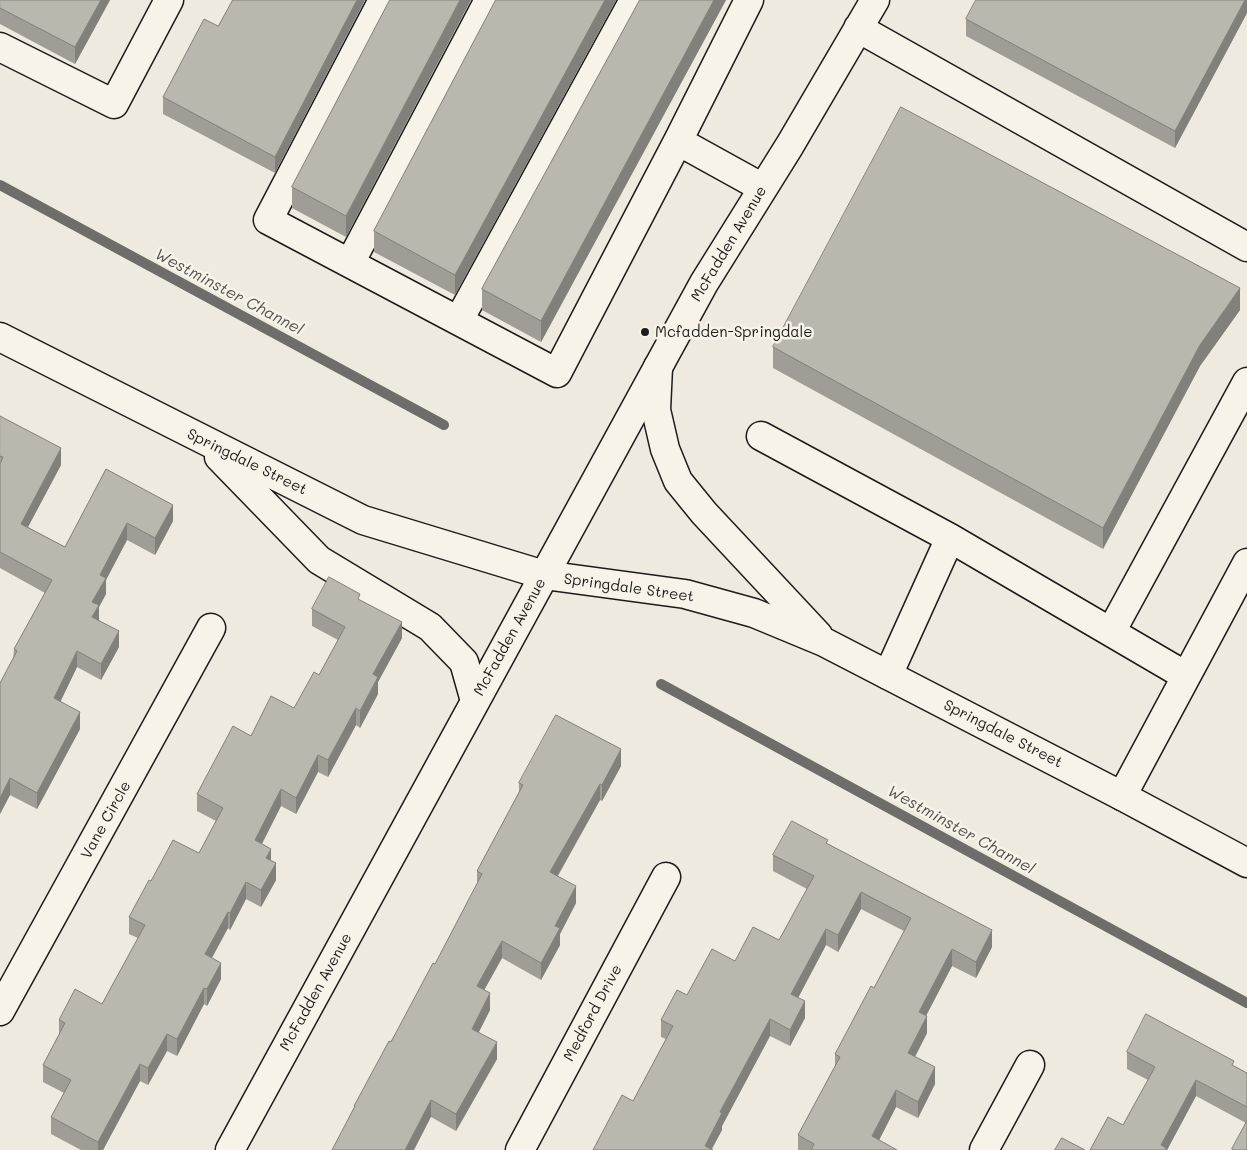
<!DOCTYPE html>
<style>
body{margin:0}
canvas{display:block;background:#eeeae0}
</style>
<canvas width="1247" height="1150"></canvas>
<script>
const context = document.querySelector('canvas').getContext('2d');
context.lineJoin = 'round';
function stroke(path, color, width, dash) { context.strokeStyle = color; context.lineWidth = width; context.lineCap = dash ? 'butt' : 'round'; context.setLineDash(dash || []); context.stroke(path); }
function paint(path, color) { context.fillStyle = color; context.fill(path, 'evenodd'); }
function write(font, color, halo, rows, align = 'center') {
  context.font = font + ' Mali,sans-serif'; context.lineWidth = 5; context.setLineDash([]); context.textBaseline = 'middle'; context.strokeStyle = halo; context.fillStyle = color; for (const [text, x, y, turn = 0] of rows) {
    context.save(); context.translate(x, y); context.rotate((+turn || 0) * Math.PI / 180); context.textAlign = isNaN(turn) ? turn : align; if (halo) context.strokeText(text, 0, 0); context.fillText(text, 0, 0); context.restore();
  }
}
const stream = new Path2D(`
 M 0,185 L 444,425
 M 661,684 L 1247,1003`);
const minor = new Path2D(`
 M 383,0 L 268,220 L 557,373 L 678,141
 M 749,0 L 678,141 L 763,188
 M 858,28 L 1247,247
 M 0,47 L 114,104 L 169,0
 M 350,263 L 489,0
 M 459,320 L 634,0
 M 761,436 L 950,538 L 1186,676
 M 1111,632 L 1247,382
 M 888,675 L 950,538
 M 1122,796 L 1247,563
 M 0,1011 L 211,628
 M 230,1150 L 704,283 L 790,145 L 875,0
 M 520,1150 L 666,877
 M 984,1150 L 1030,1065`);
const major = new Path2D(`
 M 0,337 L 363,520 L 544,575 L 685,594 L 754,613 L 824,642 L 1122,796 L 1247,863
 M 658,367 L 656,410 L 665,449 L 678,481 L 704,513 L 818,635
 M 219,457 L 319,560 L 430,627 L 464,662 L 475,701`);
const wall = new Path2D(`
 M 0,0 L 110,0 L 75,64 L 0,24 Z
 M 365,0 L 275,173 L 163,114 L 163,97 L 218,26 Z
 M 390,0 L 346,237 L 292,208 L 292,187 Z
 M 496,0 L 616,0 L 455,295 L 374,252 L 374,231 Z
 M 640,0 L 726,0 L 541,342 L 482,310 L 482,289 Z
 M 1247,0 L 1247,13 L 1175,148 L 966,36 L 966,19 Z
 M 1240,310 L 1200,366 L 1103,549 L 773,368 L 773,347 Z
 M 0,416 L 61,465 L 28,527 L 65,547 L 106,469 L 173,521 L 155,555 L 127,540 L 106,580 L 106,594 L 99,607 L 99,620 L 119,647 L 101,680 L 77,667 L 60,702 L 80,729 L 37,809 L 10,795 L 0,814 L 14,649 L 45,593 L 0,568 Z
 M 360,600 L 402,638 L 378,682 L 378,694 L 360,728 L 356,725 L 328,777 L 318,772 L 296,814 L 281,806 L 262,844 L 271,860 L 276,880 L 261,907 L 246,899 L 230,930 L 228,928 L 212,958 L 221,979 L 207,1006 L 204,1004 L 177,1056 L 167,1051 L 148,1085 L 140,1081 L 103,1150 L 81,1150 L 51,1134 L 51,1117 L 64,1093 L 43,1082 L 43,1065 L 59,1035 L 59,1020 L 102,1004 L 138,938 L 129,934 L 129,917 L 151,881 L 199,853 L 216,821 L 197,811 L 197,794 L 251,736 L 294,708 L 319,675 L 338,640 L 312,626 L 312,609 Z
 M 621,766 L 602,801 L 600,800 L 558,876 L 576,903 L 560,934 L 560,945 L 541,980 L 502,958 L 484,990 L 490,1010 L 479,1032 L 497,1059 L 456,1131 L 431,1117 L 354,1109 L 354,1106 L 435,964 L 477,884 L 477,871 L 519,792 L 519,783 Z
 M 828,844 L 992,947 L 976,978 L 952,966 L 926,1016 L 927,1033 L 915,1057 L 935,1084 L 918,1118 L 896,1107 L 879,1140 L 897,1150 L 798,1150 L 798,1135 L 835,1066 L 835,1054 L 874,988 L 904,931 L 861,909 L 838,952 L 826,945 L 798,998 L 805,1018 L 790,1046 L 770,1036 L 722,1126 L 722,1130 L 712,1149 L 633,1101 L 666,1039 L 661,1037 L 661,1020 L 687,995 L 735,961 L 779,940 L 807,889 L 773,871 L 773,855 Z
 M 1127,1052 L 1234,1066 L 1247,1073 L 1247,1150 L 1232,1150 L 1246,1123 L 1196,1096 L 1167,1150 L 1090,1150 L 1123,1125 L 1148,1080 L 1127,1069 Z`);
const shadedWall = new Path2D(`
 M 101,0 L 110,0 L 75,64 L 75,47 Z
 M 357,0 L 365,0 L 275,173 L 275,157 Z
 M 460,0 L 471,0 L 346,237 L 346,216 Z
 M 605,0 L 616,0 L 455,295 L 455,275 Z
 M 714,0 L 726,0 L 541,342 L 541,321 Z
 M 1245,0 L 1247,0 L 1247,13 L 1175,148 L 1175,131 Z
 M 1240,288 L 1240,310 L 1200,366 L 1103,549 L 1103,528 L 1200,345 Z
 M 61,448 L 61,465 L 21,540 L 21,524 Z
 M 173,505 L 173,521 L 155,555 L 155,538 Z
 M 127,523 L 127,540 L 106,580 L 106,594 L 99,607 L 99,621 L 92,633 L 92,602 L 100,575 Z
 M 402,622 L 402,638 L 378,682 L 378,694 L 360,728 L 360,711 L 373,674 Z
 M 119,631 L 119,647 L 101,680 L 101,664 Z
 M 77,651 L 77,667 L 54,715 L 54,698 Z
 M 356,708 L 356,725 L 328,777 L 328,760 Z
 M 80,712 L 80,729 L 37,809 L 37,793 Z
 M 621,749 L 621,766 L 602,801 L 602,785 Z
 M 318,755 L 318,772 L 296,814 L 296,798 Z
 M 10,778 L 10,795 L 0,814 L 0,798 Z
 M 600,784 L 600,800 L 550,889 L 550,872 Z
 M 281,789 L 281,806 L 255,857 L 255,840 Z
 M 271,849 L 271,865 L 266,858 Z
 M 276,863 L 276,880 L 261,907 L 261,890 Z
 M 246,882 L 246,899 L 230,930 L 230,913 Z
 M 576,886 L 576,903 L 560,934 L 560,945 L 541,980 L 541,963 L 555,926 Z
 M 861,892 L 861,909 L 838,952 L 838,935 Z
 M 228,912 L 228,928 L 205,970 L 205,954 Z
 M 826,929 L 826,945 L 791,1011 L 791,994 Z
 M 992,930 L 992,947 L 976,978 L 976,962 Z
 M 502,941 L 502,958 L 477,1003 L 477,986 Z
 M 952,949 L 952,966 L 919,1029 L 919,1012 Z
 M 221,963 L 221,979 L 207,1006 L 207,989 Z
 M 204,988 L 204,1004 L 177,1056 L 177,1039 Z
 M 490,993 L 490,1010 L 472,1045 L 472,1029 Z
 M 805,1001 L 805,1018 L 790,1046 L 790,1030 Z
 M 927,1016 L 927,1033 L 908,1070 L 908,1053 Z
 M 770,1019 L 770,1036 L 722,1126 L 722,1130 L 711,1150 L 705,1146 L 720,1112 Z
 M 167,1034 L 167,1051 L 148,1085 L 148,1068 Z
 M 497,1042 L 497,1059 L 456,1131 L 456,1114 Z
 M 140,1064 L 140,1081 L 103,1150 L 98,1150 L 98,1142 Z
 M 935,1067 L 935,1084 L 918,1118 L 918,1102 Z
 M 1196,1080 L 1196,1096 L 1167,1150 L 1161,1150 L 1161,1145 Z
 M 896,1090 L 896,1107 L 874,1150 L 872,1136 Z
 M 431,1100 L 431,1117 L 414,1150 L 405,1150 Z`);
const building = new Path2D(`
 M 0,0 L 101,0 L 75,47 L 0,8 Z
 M 233,0 L 357,0 L 275,157 L 163,97 L 204,19 L 218,26 Z
 M 390,0 L 460,0 L 346,216 L 292,187 Z
 M 496,0 L 605,0 L 455,275 L 374,231 Z
 M 640,0 L 714,0 L 541,321 L 482,289 Z
 M 976,0 L 1245,0 L 1175,131 L 966,19 Z
 M 901,107 L 1240,288 L 1200,345 L 1103,528 L 773,347 Z
 M 0,416 L 61,448 L 21,524 L 65,547 L 106,469 L 173,505 L 155,538 L 127,523 L 100,575 L 106,578 L 92,602 L 99,605 L 92,617 L 119,631 L 101,664 L 77,651 L 54,698 L 80,712 L 37,793 L 10,778 L 0,798 L 0,683 L 17,651 L 14,649 L 52,580 L 0,552 L 0,464 L 3,457 L 0,456 Z
 M 329,577 L 360,594 L 358,599 L 402,622 L 373,674 L 378,677 L 360,711 L 356,708 L 328,760 L 318,755 L 296,798 L 281,789 L 255,840 L 271,849 L 266,858 L 276,863 L 261,890 L 246,882 L 230,913 L 228,912 L 205,954 L 221,963 L 207,989 L 204,988 L 177,1039 L 167,1034 L 148,1068 L 140,1064 L 98,1142 L 51,1117 L 71,1080 L 43,1065 L 65,1023 L 59,1020 L 75,989 L 102,1004 L 145,925 L 129,917 L 149,880 L 151,881 L 173,840 L 199,853 L 223,808 L 197,794 L 233,726 L 251,736 L 271,696 L 294,708 L 314,672 L 319,675 L 345,627 L 312,609 Z
 M 556,715 L 621,749 L 602,785 L 600,784 L 550,872 L 576,886 L 555,926 L 560,928 L 541,963 L 502,941 L 477,986 L 490,993 L 472,1029 L 497,1042 L 456,1114 L 431,1100 L 405,1150 L 332,1150 L 355,1106 L 354,1106 L 389,1041 L 391,1042 L 433,963 L 435,964 L 482,874 L 477,871 L 523,785 L 519,783 Z
 M 792,821 L 828,840 L 826,843 L 992,930 L 976,962 L 952,949 L 919,1012 L 927,1016 L 908,1053 L 935,1067 L 918,1102 L 896,1090 L 872,1136 L 897,1150 L 811,1150 L 814,1144 L 798,1135 L 840,1057 L 835,1054 L 871,986 L 874,988 L 911,918 L 861,892 L 838,935 L 826,929 L 791,994 L 805,1001 L 790,1030 L 770,1019 L 720,1112 L 722,1113 L 705,1146 L 713,1150 L 593,1150 L 622,1095 L 633,1101 L 673,1026 L 661,1020 L 677,990 L 687,995 L 712,949 L 735,961 L 753,927 L 779,940 L 814,876 L 773,855 Z
 M 1146,1014 L 1234,1061 L 1232,1065 L 1247,1073 L 1247,1107 L 1196,1080 L 1161,1145 L 1166,1148 L 1166,1150 L 1090,1150 L 1108,1117 L 1123,1125 L 1155,1067 L 1127,1052 Z
 M 1247,1121 L 1247,1150 L 1234,1150 L 1232,1149 Z
 M 1062,1138 L 1085,1150 L 1055,1150 Z`);
const markers = [
 [645,332,5,"#1c1c1c"]
];
const streetNames = [
 ["McFadden Avenue",729,244,-59],
 ["Springdale Street",247,462,26],
 ["Springdale Street",629,588,8],
 ["McFadden Avenue",510,637,-61],
 ["Springdale Street",1003,734,27],
 ["Vane Circle",106,820,-61],
 ["McFadden Avenue",316,992,-61],
 ["Medford Drive",593,1013,-62]
];
const poiNames = [
 ["Mcfadden-Springdale",655,332]
];
const waterNames = [
 ["Westminster Channel",229,292,28],
 ["Westminster Channel",961,830,29]
];
stroke(stream, '#6f6d69', 10);
stroke(minor, '#1c1c1c', 31);
stroke(major, '#1c1c1c', 31);
stroke(minor, '#f7f3e8', 28);
stroke(major, '#f7f3e8', 28);
paint(wall, '#a09d96');
paint(shadedWall, '#82807a');
paint(building, '#bab7af');
stroke(building, '#82807a', 1);
for (const [x, y, r, color] of markers) { const dot = new Path2D(); dot.arc(x, y, r, 0, 2 * Math.PI); context.fillStyle = color; context.fill(dot); stroke(dot, '#f7f3e8', 2); }
write('15px', '#1c1c1c', '#f7f3e8', streetNames);
write('15px', '#1c1c1c', '#f7f3e8', poiNames, 'left');
write('italic 16px', '#535250', '#f7f3e8', waterNames);
</script>
